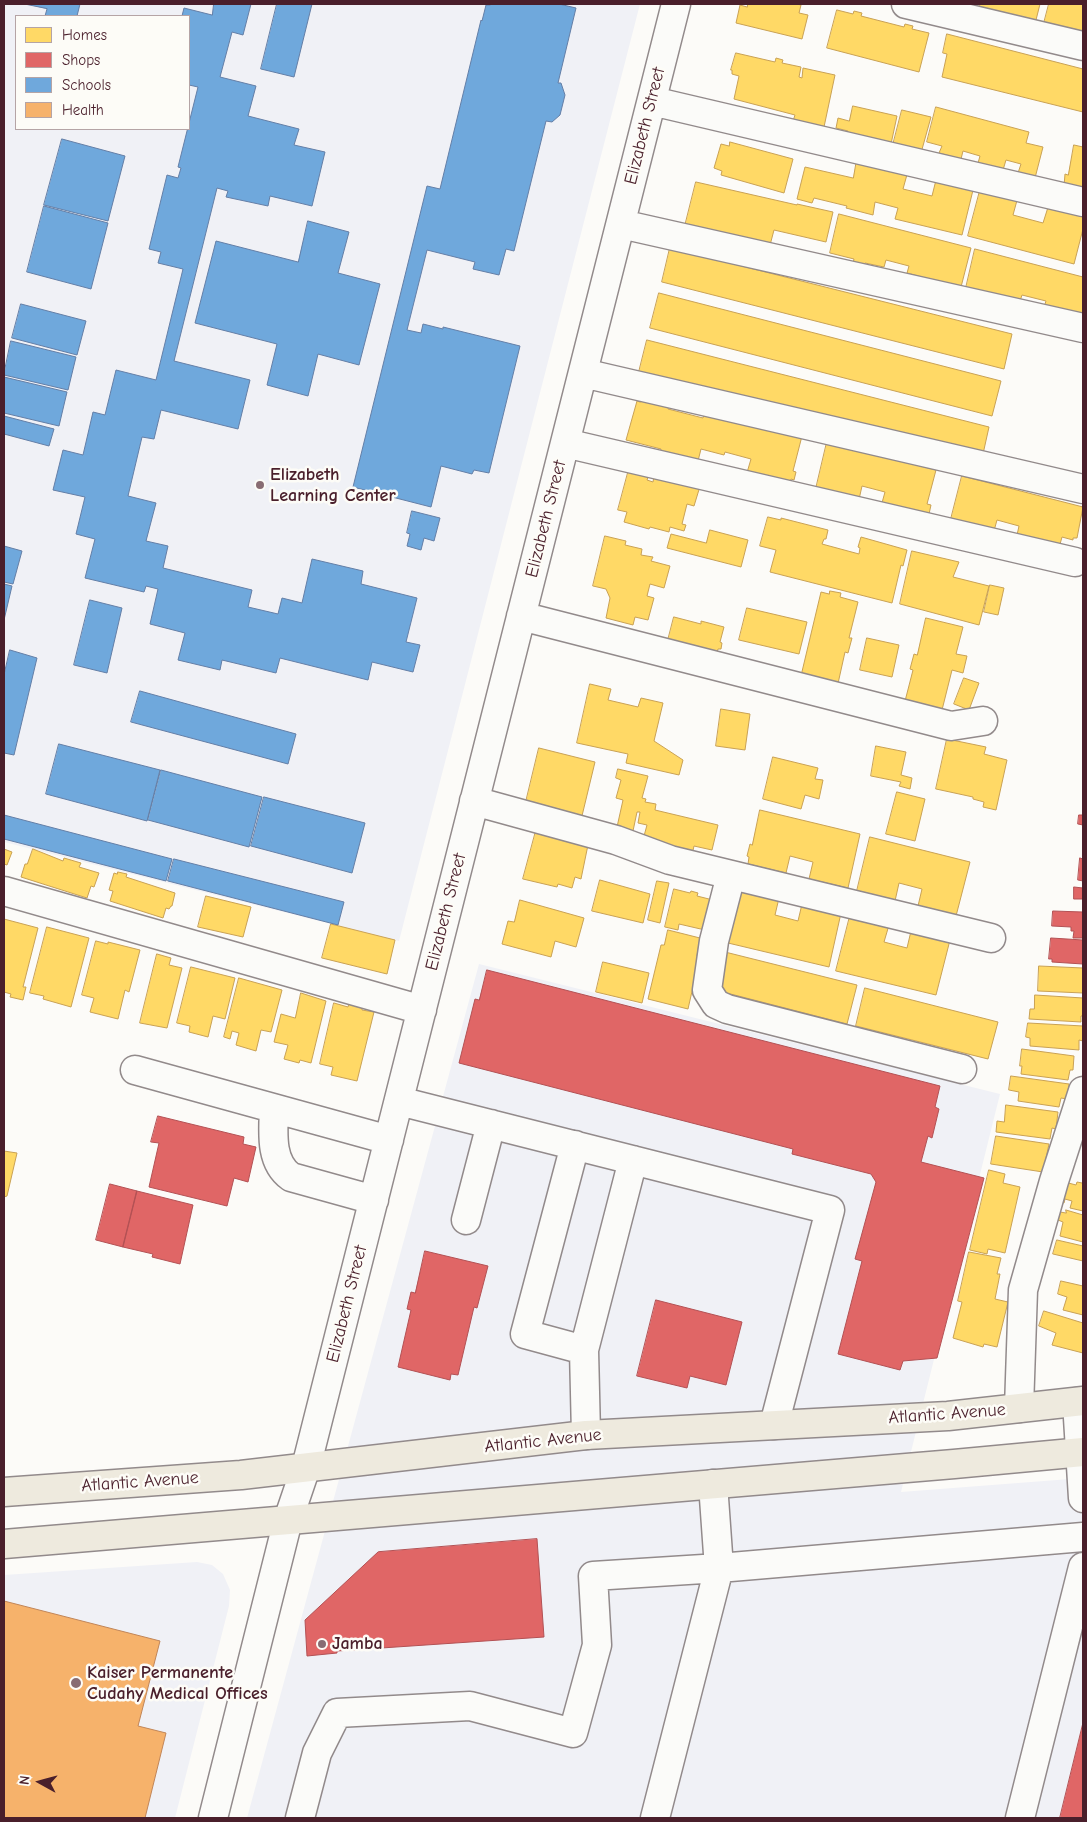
<!DOCTYPE html>
<style>
body{margin:0}
#map{position:relative;width:1087px;height:1822px;overflow:hidden;background:#fcfbf8;font-family:"Comic Neue",sans-serif}
canvas{display:block}
.frame{position:absolute;inset:0;border:5px solid #4a1f2b;pointer-events:none}
.legend{position:absolute;left:15px;top:15px;width:175px;height:115px;box-sizing:border-box;background:#fdfcf7;border:1px solid #b5a4a5;margin:0;padding:6px 9px;list-style:none;font-size:15px;color:#4a1f2b}
.legend li{display:flex;align-items:center;gap:10px;height:25px}
.legend b{width:25px;border:1px solid #b5a4a5}
.north{position:absolute;left:15px;top:1757px;width:50px;height:50px;-webkit-text-stroke:4px #fdfcf7;paint-order:stroke;rotate:277deg;font-size:14px;font-weight:700;line-height:20px;text-align:center;color:#4a1f2b}
.north::after{content:'';display:block;margin:auto;width:18px;height:22px;background:#4a1f2b;clip-path:polygon(50% 0,100% 100%,50% 72%,0 100%)}
</style>
<div id="map">
<canvas width="1087" height="1822"></canvas>
<div class="frame"></div>
<ul class="legend">
<li><b style="height:14px;background:#ffd966"></b>Homes</li>
<li><b style="height:14px;background:#e06666"></b>Shops</li>
<li><b style="height:14px;background:#6fa8dc"></b>Schools</li>
<li><b style="height:14px;background:#f6b26b"></b>Health</li>
</ul>
<div class="north">N</div>
</div>
<script>
const context = document.querySelector('canvas').getContext('2d');
context.lineJoin = 'round';
function paint(path, color) { context.fillStyle = color; context.fill(path, 'evenodd'); }
function stroke(path, color, width, dash) { context.strokeStyle = color; context.lineWidth = width; context.lineCap = dash ? 'butt' : 'round'; context.setLineDash(dash || []); context.stroke(path); }
function write(font, color, halo, rows, align = 'center') {
  context.font = font + ' "Comic Neue",sans-serif'; context.lineWidth = 5; context.setLineDash([]); context.textBaseline = 'middle'; context.strokeStyle = halo; context.fillStyle = color; for (const [text, x, y, turn = 0] of rows) {
    context.save(); context.translate(x, y); context.rotate((+turn || 0) * Math.PI / 180); context.textAlign = isNaN(turn) ? turn : align; if (halo) context.strokeText(text, 0, 0); context.fillText(text, 0, 0); context.restore();
  }
}
const built = new Path2D(`
 M 4,4 L 640,4 L 399,941 L 4,842 ZM 16,16 L 189,16 L 189,129 L 16,129 Z
 M 479,964 L 1000,1094 L 901,1492 L 1083,1478 L 1083,1818 L 247,1818 Z
 M 197,1562 L 212,1565 L 223,1574 L 230,1590 L 229,1606 L 175,1818 L 4,1818 L 4,1575 Z`);
const homes = new Path2D(`
 M 748,4 L 797,4 L 801,5 L 799,13 L 808,15 L 802,39 L 736,23 L 740,5 L 747,7 Z
 M 980,4 L 1040,4 L 1035,24 L 978,11 Z
 M 1049,4 L 1083,4 L 1083,36 L 1043,27 Z
 M 837,10 L 853,14 L 854,11 L 862,13 L 861,16 L 904,27 L 905,24 L 913,26 L 912,29 L 929,33 L 919,72 L 827,48 Z
 M 947,34 L 1083,69 L 1083,112 L 942,77 L 947,54 L 943,53 Z
 M 736,53 L 775,62 L 776,58 L 783,60 L 782,63 L 801,67 L 799,77 L 802,78 L 803,68 L 835,75 L 824,127 L 793,121 L 795,115 L 734,99 L 739,76 L 732,74 L 732,70 L 731,70 Z
 M 853,106 L 897,116 L 891,144 L 847,133 L 848,131 L 836,128 L 838,118 L 849,121 Z
 M 936,107 L 1029,132 L 1026,143 L 1043,147 L 1035,178 L 1018,173 L 1021,164 L 1006,160 L 1003,170 L 978,163 L 980,156 L 963,151 L 961,159 L 939,153 L 942,146 L 927,142 Z
 M 902,110 L 931,117 L 921,153 L 893,145 Z
 M 730,142 L 793,159 L 784,193 L 721,175 L 722,171 L 714,168 L 721,144 L 729,146 Z
 M 1074,145 L 1083,147 L 1083,189 L 1064,186 L 1065,174 L 1068,175 Z
 M 857,159 L 908,171 L 903,189 L 932,196 L 936,180 L 975,182 L 962,235 L 895,219 L 898,208 L 875,202 L 873,215 L 846,208 L 847,206 L 814,198 L 812,203 L 797,199 L 805,167 L 853,178 Z
 M 696,182 L 797,205 L 797,204 L 833,212 L 826,242 L 774,230 L 769,249 L 684,230 Z
 M 982,183 L 1019,193 L 1013,215 L 1043,223 L 1050,201 L 1083,210 L 1083,229 L 1074,264 L 968,236 Z
 M 839,214 L 971,248 L 961,287 L 928,282 L 929,279 L 907,273 L 909,266 L 886,260 L 884,267 L 865,263 L 864,266 L 853,263 L 854,259 L 830,253 Z
 M 670,248 L 1012,334 L 1004,369 L 662,282 Z
 M 975,249 L 1083,277 L 1083,317 L 1044,307 L 1046,301 L 1022,295 L 1020,301 L 966,288 Z
 M 659,293 L 1001,381 L 992,416 L 650,328 Z
 M 647,340 L 989,427 L 981,463 L 638,376 Z
 M 642,391 L 671,399 L 668,409 L 703,418 L 704,414 L 802,436 L 793,471 L 796,472 L 794,480 L 791,479 L 789,487 L 746,476 L 751,459 L 725,452 L 724,455 L 701,449 L 697,465 L 659,455 L 661,449 L 626,440 L 637,401 L 640,402 Z
 M 827,442 L 936,470 L 927,504 L 931,505 L 929,514 L 925,513 L 923,521 L 880,510 L 885,492 L 862,486 L 858,504 L 815,493 Z
 M 629,469 L 649,474 L 647,480 L 653,482 L 655,471 L 701,483 L 694,506 L 687,504 L 682,524 L 686,525 L 684,531 L 670,527 L 669,532 L 650,527 L 649,529 L 624,522 L 627,512 L 618,510 Z
 M 962,476 L 1083,507 L 1077,538 L 1073,538 L 1073,540 L 1062,537 L 1057,555 L 1015,544 L 1019,526 L 997,520 L 992,538 L 949,527 Z
 M 768,517 L 781,520 L 781,518 L 828,530 L 826,539 L 824,539 L 822,544 L 859,554 L 860,548 L 858,547 L 861,537 L 907,550 L 903,566 L 901,565 L 892,603 L 770,572 L 776,550 L 760,546 Z
 M 710,530 L 748,540 L 741,567 L 667,548 L 671,534 L 706,543 Z
 M 605,536 L 626,541 L 625,545 L 642,549 L 641,555 L 653,557 L 651,561 L 670,566 L 664,588 L 650,584 L 647,596 L 654,598 L 648,620 L 635,617 L 633,625 L 606,618 L 610,598 L 606,589 L 593,586 Z
 M 912,551 L 959,562 L 953,577 L 989,586 L 979,625 L 900,604 Z
 M 990,585 L 1004,588 L 998,615 L 984,612 Z
 M 830,591 L 841,593 L 840,597 L 858,602 L 849,638 L 852,638 L 848,653 L 845,652 L 837,688 L 800,680 L 821,592 L 829,594 Z
 M 747,608 L 807,622 L 799,654 L 739,640 Z
 M 674,617 L 701,624 L 701,621 L 724,627 L 720,642 L 722,643 L 721,649 L 718,649 L 715,660 L 666,648 Z
 M 926,618 L 963,627 L 956,654 L 967,656 L 963,673 L 952,670 L 941,714 L 904,705 L 913,670 L 910,669 L 914,654 L 917,655 Z
 M 867,638 L 899,645 L 892,677 L 860,670 Z
 M 964,678 L 979,683 L 969,710 L 954,704 Z
 M 590,684 L 611,689 L 608,700 L 638,707 L 641,698 L 663,703 L 654,741 L 683,760 L 679,775 L 626,763 L 628,754 L 577,743 Z
 M 721,709 L 750,714 L 745,750 L 716,746 Z
 M 947,739 L 986,747 L 984,754 L 1007,760 L 996,810 L 983,807 L 984,802 L 973,799 L 973,797 L 936,789 Z
 M 876,746 L 906,752 L 901,775 L 912,778 L 910,789 L 899,786 L 901,782 L 871,776 Z
 M 539,748 L 595,762 L 581,820 L 525,806 Z
 M 773,757 L 818,768 L 815,779 L 823,780 L 819,799 L 805,795 L 801,809 L 763,799 Z
 M 618,769 L 648,776 L 642,798 L 646,799 L 645,802 L 656,804 L 655,810 L 718,825 L 712,850 L 694,846 L 691,859 L 641,847 L 647,825 L 638,823 L 640,812 L 637,812 L 633,831 L 617,827 L 623,800 L 616,798 L 621,780 L 616,778 Z
 M 897,792 L 925,799 L 915,841 L 886,834 Z
 M 760,810 L 860,834 L 848,888 L 809,879 L 813,862 L 790,856 L 786,873 L 748,864 L 749,857 L 747,856 L 750,844 L 752,845 Z
 M 537,827 L 589,840 L 581,879 L 575,877 L 572,888 L 558,884 L 557,887 L 523,879 Z
 M 870,837 L 970,862 L 956,916 L 918,906 L 922,889 L 899,883 L 895,901 L 857,891 Z
 M 4,849 L 12,852 L 7,865 L 4,864 Z
 M 33,849 L 63,861 L 64,858 L 81,863 L 79,867 L 99,873 L 94,887 L 91,886 L 87,898 L 21,877 L 25,864 L 27,864 Z
 M 118,872 L 127,874 L 126,877 L 175,893 L 172,906 L 171,906 L 169,909 L 166,908 L 163,918 L 110,901 L 113,891 L 109,890 L 114,873 L 117,874 Z
 M 600,880 L 650,894 L 643,923 L 592,911 Z
 M 657,881 L 669,883 L 660,923 L 648,920 Z
 M 741,888 L 779,898 L 775,915 L 798,921 L 802,904 L 841,913 L 829,967 L 728,943 Z
 M 674,889 L 690,893 L 691,891 L 698,893 L 697,896 L 713,900 L 705,930 L 679,924 L 678,930 L 665,927 Z
 M 206,896 L 251,907 L 243,937 L 198,927 Z
 M 520,900 L 584,918 L 576,947 L 555,941 L 551,957 L 502,944 L 508,921 L 514,922 Z
 M 850,916 L 889,925 L 884,942 L 907,948 L 911,931 L 950,940 L 936,995 L 836,971 Z
 M 4,919 L 38,928 L 23,987 L 26,987 L 23,1000 L 10,997 L 11,994 L 4,992 Z
 M 331,924 L 395,940 L 387,974 L 322,958 Z
 M 47,927 L 89,938 L 71,1007 L 43,999 L 44,996 L 30,993 Z
 M 668,930 L 700,938 L 697,956 L 700,956 L 688,1009 L 648,999 L 661,945 L 664,945 Z
 M 96,941 L 108,944 L 108,942 L 140,950 L 129,992 L 125,990 L 118,1019 L 90,1012 L 94,998 L 82,995 Z
 M 725,952 L 857,985 L 847,1024 L 715,990 Z
 M 157,954 L 171,958 L 169,965 L 182,968 L 167,1028 L 140,1023 Z
 M 603,962 L 649,973 L 642,1003 L 596,992 Z
 M 1039,966 L 1083,968 L 1083,993 L 1038,991 Z
 M 191,967 L 235,978 L 225,1019 L 213,1016 L 208,1037 L 189,1032 L 190,1026 L 177,1023 Z
 M 239,978 L 282,990 L 271,1032 L 261,1030 L 256,1051 L 236,1045 L 239,1033 L 232,1031 L 230,1039 L 224,1037 Z
 M 865,988 L 998,1022 L 988,1059 L 856,1026 Z
 M 301,993 L 326,1001 L 311,1063 L 300,1060 L 299,1063 L 284,1059 L 288,1045 L 274,1042 L 281,1014 L 295,1018 Z
 M 1035,995 L 1083,998 L 1083,1016 L 1081,1016 L 1081,1022 L 1029,1019 L 1030,1009 L 1034,1009 Z
 M 334,1003 L 348,1007 L 349,1003 L 362,1006 L 362,1010 L 374,1012 L 357,1081 L 331,1075 L 333,1067 L 320,1064 Z
 M 1028,1023 L 1083,1026 L 1083,1041 L 1079,1040 L 1079,1050 L 1030,1046 L 1030,1038 L 1026,1037 Z
 M 1022,1049 L 1074,1056 L 1073,1070 L 1070,1070 L 1068,1080 L 1021,1074 L 1022,1066 L 1020,1066 Z
 M 1011,1076 L 1069,1084 L 1067,1099 L 1061,1098 L 1059,1107 L 1018,1101 L 1019,1092 L 1009,1090 Z
 M 1006,1105 L 1058,1112 L 1056,1129 L 1052,1128 L 1050,1139 L 996,1132 L 997,1121 L 1004,1122 Z
 M 996,1136 L 1049,1144 L 1043,1172 L 991,1164 Z
 M 4,1151 L 17,1153 L 7,1196 L 4,1197 Z
 M 989,1170 L 1005,1174 L 1003,1183 L 1020,1187 L 1005,1253 L 988,1249 L 987,1254 L 970,1250 Z
 M 1083,1180 L 1083,1211 L 1070,1208 L 1072,1201 L 1065,1199 L 1064,1203 L 1056,1201 L 1061,1181 L 1076,1185 L 1077,1182 L 1082,1183 Z
 M 1066,1210 L 1083,1215 L 1083,1242 L 1060,1236 L 1063,1222 L 1058,1220 L 1060,1212 L 1066,1213 Z
 M 1057,1240 L 1083,1246 L 1083,1261 L 1053,1254 Z
 M 969,1252 L 1001,1258 L 997,1274 L 1000,1274 L 995,1299 L 1008,1302 L 997,1347 L 984,1344 L 983,1347 L 953,1338 L 962,1302 L 958,1301 Z
 M 1061,1281 L 1083,1286 L 1083,1315 L 1063,1310 L 1067,1297 L 1058,1294 Z
 M 1044,1311 L 1083,1323 L 1083,1353 L 1052,1345 L 1056,1333 L 1039,1326 Z`);
const shops = new Path2D(`
 M 1079,815 L 1083,815 L 1083,825 L 1078,824 Z
 M 1080,858 L 1083,859 L 1083,881 L 1078,880 Z
 M 1074,887 L 1083,888 L 1083,899 L 1074,899 Z
 M 1053,911 L 1083,912 L 1083,938 L 1073,938 L 1074,931 L 1071,931 L 1071,927 L 1052,926 Z
 M 1051,938 L 1083,940 L 1083,964 L 1052,962 L 1052,959 L 1049,959 Z
 M 487,970 L 940,1086 L 935,1107 L 939,1109 L 932,1138 L 928,1136 L 921,1162 L 984,1178 L 937,1358 L 903,1361 L 900,1370 L 838,1354 L 862,1261 L 855,1259 L 876,1182 L 871,1174 L 792,1154 L 793,1149 L 459,1063 L 475,999 L 479,1000 Z
 M 158,1116 L 244,1137 L 243,1144 L 256,1147 L 248,1182 L 234,1178 L 227,1206 L 149,1187 L 159,1143 L 151,1142 Z
 M 110,1184 L 137,1191 L 123,1247 L 96,1240 Z
 M 137,1191 L 193,1205 L 180,1264 L 152,1257 L 153,1254 L 123,1247 Z
 M 425,1251 L 488,1266 L 477,1308 L 474,1307 L 458,1375 L 451,1374 L 450,1380 L 398,1367 L 411,1310 L 407,1309 L 411,1292 L 415,1293 Z
 M 656,1300 L 742,1322 L 726,1385 L 690,1376 L 687,1388 L 637,1376 Z
 M 537,1539 L 544,1637 L 337,1651 L 337,1653 L 307,1656 L 305,1620 L 378,1552 Z
 M 1083,1723 L 1083,1818 L 1060,1818 Z`);
const schools = new Path2D(`
 M 25,4 L 80,4 L 77,16 L 45,16 L 47,9 Z
 M 214,4 L 251,4 L 243,35 L 232,32 L 220,77 L 256,86 L 248,116 L 299,129 L 294,145 L 325,152 L 312,206 L 270,196 L 268,206 L 226,197 L 228,191 L 217,188 L 174,361 L 250,380 L 238,429 L 161,410 L 154,439 L 142,437 L 128,496 L 156,503 L 146,541 L 168,546 L 163,568 L 252,590 L 248,607 L 278,614 L 282,598 L 302,603 L 312,559 L 363,571 L 361,584 L 417,598 L 406,642 L 420,645 L 413,672 L 372,662 L 368,680 L 280,658 L 276,673 L 222,660 L 220,670 L 178,660 L 185,633 L 150,624 L 158,589 L 146,586 L 144,592 L 85,578 L 95,539 L 76,534 L 85,497 L 53,490 L 63,450 L 83,455 L 93,412 L 105,415 L 116,370 L 156,380 L 183,269 L 158,263 L 161,252 L 149,249 L 167,175 L 178,178 L 181,168 L 178,167 L 198,87 L 189,85 L 189,16 L 182,16 L 184,8 L 212,15 Z
 M 277,4 L 312,4 L 294,77 L 261,69 Z
 M 490,4 L 559,4 L 576,8 L 558,83 L 561,83 L 565,95 L 560,115 L 552,122 L 546,121 L 514,251 L 506,249 L 499,275 L 473,269 L 475,262 L 427,250 L 407,330 L 421,333 L 423,324 L 443,329 L 443,327 L 520,346 L 489,473 L 474,470 L 472,474 L 441,466 L 431,507 L 353,487 L 427,186 L 440,189 L 481,20 L 482,21 L 486,5 L 490,5 Z
 M 62,139 L 125,156 L 108,221 L 44,205 Z
 M 44,206 L 108,223 L 91,289 L 27,272 Z
 M 308,221 L 349,232 L 338,273 L 380,284 L 359,365 L 318,354 L 308,396 L 267,385 L 277,344 L 195,323 L 216,241 L 298,262 Z
 M 21,304 L 86,321 L 77,355 L 12,338 Z
 M 11,341 L 76,357 L 68,390 L 4,375 Z
 M 4,377 L 67,392 L 59,426 L 4,413 Z
 M 4,416 L 54,429 L 49,446 L 4,434 Z
 M 412,511 L 440,518 L 434,541 L 424,538 L 421,550 L 407,546 L 410,534 L 407,533 Z
 M 4,546 L 22,551 L 13,584 L 4,582 Z
 M 4,584 L 12,586 L 4,620 Z
 M 90,600 L 122,608 L 107,673 L 74,665 Z
 M 10,650 L 37,658 L 14,755 L 4,753 L 4,675 Z
 M 140,691 L 296,734 L 288,764 L 131,722 Z
 M 59,744 L 160,770 L 147,821 L 46,794 Z
 M 161,770 L 262,797 L 249,847 L 148,820 Z
 M 264,797 L 365,823 L 352,873 L 251,846 Z
 M 4,815 L 172,859 L 166,881 L 4,839 Z
 M 174,859 L 344,902 L 338,925 L 168,881 Z`);
const health = new Path2D(`
 M 4,1601 L 160,1641 L 138,1726 L 166,1733 L 145,1818 L 4,1818 Z`);
const minor = new Path2D(`
 M 906,4 L 1083,46
 M 652,101 L 1083,202
 M 621,224 L 1083,328
 M 583,373 L 1083,489
 M 565,443 L 1075,562
 M 521,616 L 951,726 L 983,721
 M 474,801 L 616,840 L 670,860 L 991,938
 M 731,875 L 714,941 L 707,990 L 716,1004 L 727,1009 L 962,1069
 M 4,891 L 422,1010
 M 135,1070 L 389,1140
 M 399,1101 L 830,1210 L 774,1425
 M 274,1109 C 273,1133 270,1162 291,1177 L 374,1200
 M 575,1145 L 525,1334 L 584,1350 L 586,1435
 M 466,1220 L 491,1124
 M 584,1350 L 633,1160
 M 1077,1402 L 1083,1498
 M 1019,1408 L 1023,1290 L 1054,1181 L 1083,1091
 M 213,1818 L 288,1520 L 306,1467 L 676,4
 M 300,1818 L 317,1753 L 337,1713 L 470,1706 L 573,1733 L 597,1645 L 593,1576 L 719,1568 L 1083,1537
 M 655,1818 L 719,1568 L 713,1484
 M 1020,1818 L 1083,1567`);
const major = new Path2D(`
 M 4,1492 L 241,1475 L 586,1435 L 948,1416 L 1083,1401
 M 4,1544 L 954,1464 L 1083,1452`);
const markers = [
 [260,485,5,"#886c73"],
 [322,1644,5,"#886c73"],
 [76,1683,6,"#886c73"]
];
const streetNames = [
 ["Elizabeth Street",645,126,-76],
 ["Elizabeth Street",546,519,-76],
 ["Elizabeth Street",446,912,-76],
 ["Elizabeth Street",347,1304,-76],
 ["Atlantic Avenue",947,1414,-4],
 ["Atlantic Avenue",543,1441,-6],
 ["Atlantic Avenue",140,1482,-4]
];
const poiNames = [
 ["Elizabeth",270,475],
 ["Learning Center",270,496],
 ["Jamba",332,1644],
 ["Kaiser Permanente",87,1673],
 ["Cudahy Medical Offices",87,1694]
];
paint(built, '#f0f1f6');
paint(homes, '#ffd966');
stroke(homes, '#c9a154', 1);
paint(shops, '#e06666');
stroke(shops, '#b35154', 1);
paint(schools, '#6fa8dc');
stroke(schools, '#647fa7', 1);
paint(health, '#f6b26b');
stroke(health, '#c28658', 1);
stroke(minor, '#928a8b', 31);
stroke(major, '#928a8b', 31);
stroke(minor, '#fbfbf9', 28);
stroke(major, '#eeeade', 28);
for (const [x, y, r, color] of markers) { const dot = new Path2D(); dot.arc(x, y, r, 0, 2 * Math.PI); context.fillStyle = color; context.fill(dot); stroke(dot, '#fdfcf7', 2); }
write('18px', '#4a1f2b', '#fdfcf7', streetNames);
write('bold 18px', '#4a1f2b', '#fdfcf7', poiNames, 'left');
</script>
